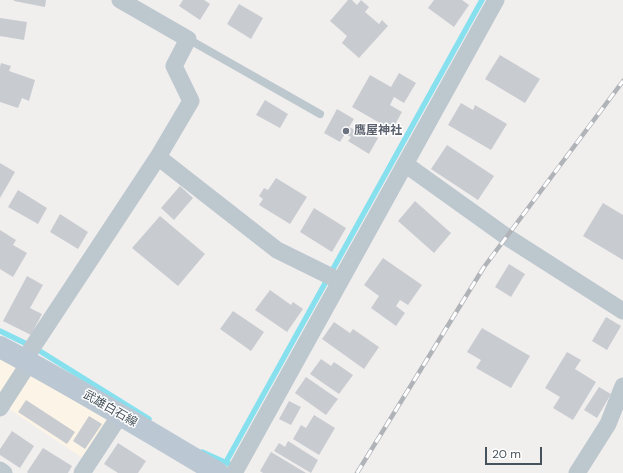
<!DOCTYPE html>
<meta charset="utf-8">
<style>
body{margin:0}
#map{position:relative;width:623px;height:473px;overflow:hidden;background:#f1eeee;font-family:"DM Sans",sans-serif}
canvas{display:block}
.scale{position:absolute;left:485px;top:447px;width:57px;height:18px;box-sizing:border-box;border:2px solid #46535c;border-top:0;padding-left:5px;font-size:12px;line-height:14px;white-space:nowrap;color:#46535c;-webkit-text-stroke:3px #fff;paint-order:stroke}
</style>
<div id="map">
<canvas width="623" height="473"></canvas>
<div class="scale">20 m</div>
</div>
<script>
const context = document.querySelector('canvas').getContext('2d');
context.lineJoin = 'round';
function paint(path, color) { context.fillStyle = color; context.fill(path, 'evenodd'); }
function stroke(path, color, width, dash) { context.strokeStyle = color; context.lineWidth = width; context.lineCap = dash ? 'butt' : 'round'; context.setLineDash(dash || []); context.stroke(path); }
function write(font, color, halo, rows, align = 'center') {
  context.font = font + ' "DM Sans","Noto Sans JP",sans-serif'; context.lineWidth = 3; context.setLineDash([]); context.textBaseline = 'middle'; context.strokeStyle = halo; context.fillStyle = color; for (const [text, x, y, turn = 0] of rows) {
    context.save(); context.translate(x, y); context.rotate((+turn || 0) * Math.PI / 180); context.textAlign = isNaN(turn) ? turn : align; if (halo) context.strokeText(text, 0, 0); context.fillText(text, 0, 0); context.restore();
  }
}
const commercial = new Path2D(`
 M 0,357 L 111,419 L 84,459 L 0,403 Z`);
const stream = new Path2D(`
 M 0,331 L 35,348 L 149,419
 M 202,452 L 229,464
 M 226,462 L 482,0`);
const building = new Path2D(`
 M 14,0 L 46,0 L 45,7 L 14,1 Z
 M 183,0 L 204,0 L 210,4 L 200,20 L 179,6 Z
 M 348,0 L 352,0 L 357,5 L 361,0 L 369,7 L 365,12 L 379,24 L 382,20 L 388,26 L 359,58 L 342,43 L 347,36 L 330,21 Z
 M 434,0 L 462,0 L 469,5 L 454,27 L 428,8 Z
 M 239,4 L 263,18 L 251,39 L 227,24 Z
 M 0,18 L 27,22 L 24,40 L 0,36 Z
 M 500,55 L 540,79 L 525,103 L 485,79 Z
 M 1,63 L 11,66 L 9,71 L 35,80 L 29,101 L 22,98 L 18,108 L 0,102 L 0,67 Z
 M 399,73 L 416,83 L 404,103 L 394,97 L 390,105 L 402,112 L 392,130 L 352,107 L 370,75 L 391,87 Z
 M 265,100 L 288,114 L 280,128 L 256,115 Z
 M 461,103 L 473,110 L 475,105 L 507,124 L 491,150 L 448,125 Z
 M 337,109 L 354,119 L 349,127 L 355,130 L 357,126 L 378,138 L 369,154 L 348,141 L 351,137 L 345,134 L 340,142 L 324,133 Z
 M 447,145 L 494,176 L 478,200 L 431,169 Z
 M 0,163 L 15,172 L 0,198 Z
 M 276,178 L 307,197 L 290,224 L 259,205 L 263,199 L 259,196 L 264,188 L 268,190 Z
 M 180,186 L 193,198 L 174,220 L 161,208 Z
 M 18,190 L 47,208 L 38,224 L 8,207 Z
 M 415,201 L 451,233 L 434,253 L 398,221 Z
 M 603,203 L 623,215 L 623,260 L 583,236 Z
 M 314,208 L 346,228 L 332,252 L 300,232 Z
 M 60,214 L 88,232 L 78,249 L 50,232 Z
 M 160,216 L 205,254 L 178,286 L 132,248 Z
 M 0,230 L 16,240 L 13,245 L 27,253 L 13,277 L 0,269 Z
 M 383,258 L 422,285 L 408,305 L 400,300 L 396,306 L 405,313 L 396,326 L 371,308 L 379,296 L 364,285 Z
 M 509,264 L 525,274 L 511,297 L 495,287 Z
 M 27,276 L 43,285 L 30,308 L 42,314 L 31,335 L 3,321 Z
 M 270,290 L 291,305 L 293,302 L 303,309 L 287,332 L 255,310 Z
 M 233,311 L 264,332 L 251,351 L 220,329 Z
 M 606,317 L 621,326 L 607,350 L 592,341 Z
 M 334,322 L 350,333 L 353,329 L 379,347 L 364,369 L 322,339 Z
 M 482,328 L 530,356 L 511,388 L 476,368 L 481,360 L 467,352 Z
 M 567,352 L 581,360 L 575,369 L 596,382 L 573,420 L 553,408 L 560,397 L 545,388 Z
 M 321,359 L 331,366 L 334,362 L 353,375 L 339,394 L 310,374 Z
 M 306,377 L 338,399 L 326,415 L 295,393 Z
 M 599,387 L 611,394 L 597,418 L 584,410 Z
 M 26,400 L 75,432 L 67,444 L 18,412 Z
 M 289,401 L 301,407 L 291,425 L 279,419 Z
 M 314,415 L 335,428 L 319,455 L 293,439 L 301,425 L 306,428 Z
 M 89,416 L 102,424 L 85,449 L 73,441 Z
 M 12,431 L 34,446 L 20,468 L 0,455 L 0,449 Z
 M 288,441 L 318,460 L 311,473 L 274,451 L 279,443 L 285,447 Z
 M 118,443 L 146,461 L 138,473 L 118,473 L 104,464 Z
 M 43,448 L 72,466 L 68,473 L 28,473 L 27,472 Z
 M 271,452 L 306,473 L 263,473 L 260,471 Z`);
const lane = new Path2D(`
 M 188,39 L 320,114`);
const street = new Path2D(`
 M 120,0 L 188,39 L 174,66 L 191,101 L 158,157 L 277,250 L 340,281
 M 405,164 L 507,237 L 623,311
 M 24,360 L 158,157
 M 0,408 L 29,363
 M 0,470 L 4,473
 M 82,473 L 120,415
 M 234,473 L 496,0
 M 577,473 L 608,424 L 623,386`);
const secondary = new Path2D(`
 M 0,347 C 74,386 146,430 218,473`);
const rail = new Path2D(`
 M 357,473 L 484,267 L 623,81`);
const markers = [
 [346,131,4,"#6b7280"]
];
const worshipNames = [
 ["鷹屋神社",354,131]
];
const streetNames = [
 ["武雄白石線",110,409,30]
];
paint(commercial, '#fcf4e6');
stroke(stream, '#87e0ee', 5.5);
paint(building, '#c8ccd1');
stroke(lane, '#bcc7ce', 8);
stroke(street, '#bcc7ce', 17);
stroke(secondary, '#bbc8d3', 22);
stroke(rail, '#b0b4b9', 4.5);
stroke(rail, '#fff', 3, [9]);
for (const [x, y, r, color] of markers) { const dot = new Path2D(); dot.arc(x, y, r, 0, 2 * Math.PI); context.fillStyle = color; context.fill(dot); stroke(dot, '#fff', 1.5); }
write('bold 12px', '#5b616d', '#fff', worshipNames, 'left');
write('12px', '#46535c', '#fff', streetNames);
</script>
